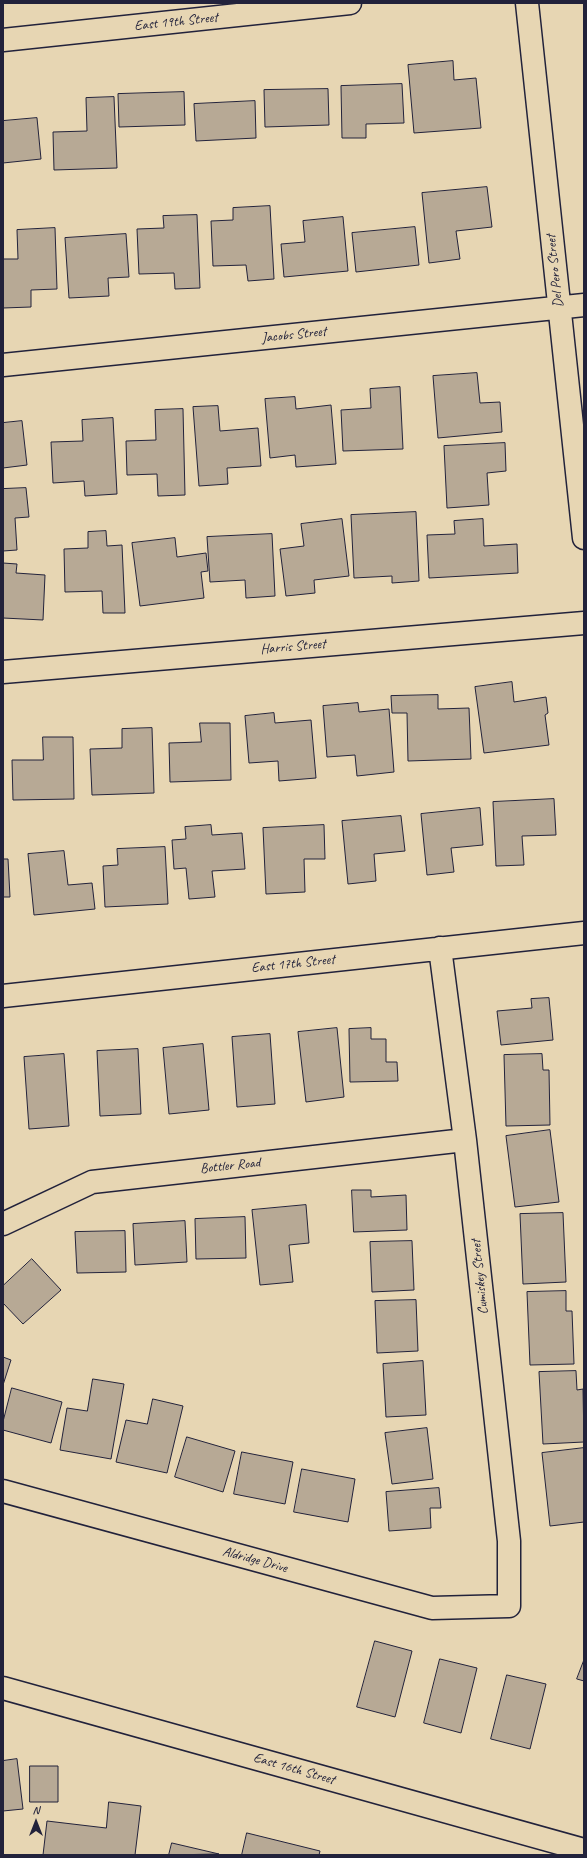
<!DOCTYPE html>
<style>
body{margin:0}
#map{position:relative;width:587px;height:1858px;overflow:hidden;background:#e7d6b3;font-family:Caveat,sans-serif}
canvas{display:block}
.frame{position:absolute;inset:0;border:4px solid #22223b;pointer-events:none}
.north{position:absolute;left:16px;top:1802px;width:40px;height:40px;-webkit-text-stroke:3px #e7d6b3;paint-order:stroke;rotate:0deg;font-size:11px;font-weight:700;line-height:16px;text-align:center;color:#22223b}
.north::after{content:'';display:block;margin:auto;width:14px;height:18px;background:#22223b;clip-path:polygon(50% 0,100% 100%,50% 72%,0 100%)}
</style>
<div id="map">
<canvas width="587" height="1858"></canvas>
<div class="frame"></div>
<div class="north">N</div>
</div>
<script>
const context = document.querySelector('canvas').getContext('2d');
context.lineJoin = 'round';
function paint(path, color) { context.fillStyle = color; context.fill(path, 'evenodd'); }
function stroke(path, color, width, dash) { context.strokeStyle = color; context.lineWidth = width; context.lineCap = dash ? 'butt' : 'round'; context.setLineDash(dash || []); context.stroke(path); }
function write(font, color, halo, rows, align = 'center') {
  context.font = font + ' Caveat,sans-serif'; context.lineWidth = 4; context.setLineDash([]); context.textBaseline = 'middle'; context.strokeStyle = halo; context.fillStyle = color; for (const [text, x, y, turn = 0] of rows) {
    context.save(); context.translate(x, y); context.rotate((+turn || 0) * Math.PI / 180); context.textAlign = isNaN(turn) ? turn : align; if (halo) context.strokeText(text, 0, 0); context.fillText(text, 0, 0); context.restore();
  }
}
const building = new Path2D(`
 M 453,61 L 454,80 L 476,78 L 481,128 L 414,133 L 408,65 Z
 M 402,84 L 404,123 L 366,124 L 366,138 L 342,138 L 341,86 Z
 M 328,89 L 329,125 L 265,127 L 264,90 Z
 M 184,92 L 185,125 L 119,127 L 118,94 Z
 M 114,97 L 117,168 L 54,170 L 53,132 L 87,131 L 86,98 Z
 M 255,101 L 256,138 L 196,141 L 194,104 Z
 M 37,118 L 41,159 L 3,163 L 3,121 Z
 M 487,187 L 492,227 L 456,231 L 460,259 L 429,263 L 422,193 Z
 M 270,206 L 274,279 L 248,281 L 246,265 L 213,266 L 211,221 L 233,220 L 233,208 Z
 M 197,215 L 200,288 L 175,289 L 174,273 L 139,274 L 137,229 L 164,228 L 163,216 Z
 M 343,217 L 348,271 L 284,277 L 281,244 L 305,242 L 303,221 Z
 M 415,227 L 419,265 L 356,272 L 352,233 Z
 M 55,228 L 57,289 L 31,290 L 31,307 L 3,308 L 3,259 L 18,259 L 17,230 Z
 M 126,234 L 129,277 L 108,278 L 109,296 L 69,298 L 65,238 Z
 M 477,373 L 480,403 L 500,402 L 502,432 L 438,438 L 433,376 Z
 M 400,387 L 403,449 L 343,451 L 341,410 L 371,408 L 370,389 Z
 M 295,397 L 296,409 L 331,405 L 336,464 L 296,467 L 295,455 L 270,458 L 265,399 Z
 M 218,406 L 220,431 L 258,428 L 261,466 L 227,468 L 228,484 L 199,486 L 193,407 Z
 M 183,409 L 185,495 L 158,496 L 157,474 L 127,475 L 126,441 L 156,440 L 155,410 Z
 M 113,418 L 117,494 L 85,496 L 84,481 L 53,483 L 51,442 L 83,441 L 82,420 Z
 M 22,421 L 27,465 L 3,468 L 3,423 Z
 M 505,443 L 506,471 L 487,473 L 489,505 L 447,508 L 444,446 Z
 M 26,488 L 29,517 L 15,518 L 17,550 L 3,551 L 3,489 Z
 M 416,512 L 419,581 L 392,583 L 392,576 L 354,578 L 351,515 Z
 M 342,519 L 349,576 L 314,580 L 315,593 L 286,596 L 280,549 L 304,546 L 301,524 Z
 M 483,519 L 484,546 L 517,544 L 518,573 L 429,578 L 427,535 L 455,534 L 454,521 Z
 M 106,531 L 107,546 L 122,545 L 125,613 L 103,613 L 102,591 L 65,592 L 64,549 L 88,548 L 88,532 Z
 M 272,534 L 275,596 L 246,598 L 245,580 L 210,582 L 207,537 Z
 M 175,538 L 177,557 L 206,553 L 208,571 L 201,572 L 204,598 L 140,606 L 132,543 Z
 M 3,563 L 17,564 L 16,573 L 45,575 L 43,620 L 3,618 Z
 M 512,682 L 514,702 L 546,697 L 548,713 L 545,715 L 549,745 L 484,753 L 475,687 Z
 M 438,695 L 438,709 L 469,708 L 471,759 L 408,761 L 407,713 L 392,713 L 391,696 Z
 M 358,703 L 359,712 L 389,709 L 394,772 L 357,776 L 355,755 L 327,757 L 323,706 Z
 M 274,713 L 275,723 L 311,720 L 316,778 L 279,781 L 278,761 L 249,763 L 245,716 Z
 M 200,723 L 230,723 L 231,780 L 170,782 L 169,743 L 201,742 Z
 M 152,728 L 154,793 L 92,795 L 90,749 L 122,748 L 122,729 Z
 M 43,737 L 73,737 L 74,799 L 13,800 L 12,760 L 43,760 Z
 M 554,799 L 556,835 L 522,836 L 524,865 L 496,866 L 493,802 Z
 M 480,808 L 483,845 L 451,848 L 454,872 L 427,875 L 421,814 Z
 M 401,816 L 405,851 L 374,854 L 376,881 L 348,884 L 342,821 Z
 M 211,825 L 212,835 L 242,833 L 245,869 L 212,871 L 215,897 L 189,899 L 186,868 L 174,869 L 172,840 L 186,839 L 185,827 Z
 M 324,825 L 325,859 L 304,859 L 305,892 L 266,894 L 263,828 Z
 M 165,847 L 168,904 L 105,907 L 103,866 L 118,865 L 117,849 Z
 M 64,851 L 68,885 L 92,883 L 95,909 L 34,915 L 28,854 Z
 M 3,859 L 8,859 L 10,897 L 3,897 Z
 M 549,998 L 553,1040 L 501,1045 L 497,1011 L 532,1008 L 531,999 Z
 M 337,1028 L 344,1097 L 306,1102 L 298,1032 Z
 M 371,1028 L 371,1039 L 386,1039 L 386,1062 L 397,1062 L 398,1081 L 350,1082 L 349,1029 Z
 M 270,1034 L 275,1104 L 237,1107 L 232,1037 Z
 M 203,1044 L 209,1110 L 169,1114 L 163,1048 Z
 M 138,1049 L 141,1114 L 100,1116 L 97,1051 Z
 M 64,1054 L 69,1126 L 29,1129 L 24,1057 Z
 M 542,1054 L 543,1070 L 549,1070 L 550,1125 L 506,1126 L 504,1055 Z
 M 550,1130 L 559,1202 L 515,1207 L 506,1136 Z
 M 352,1190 L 371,1190 L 371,1197 L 406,1195 L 407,1230 L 354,1232 Z
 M 306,1205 L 309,1243 L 289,1245 L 293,1282 L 260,1285 L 252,1210 Z
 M 563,1213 L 566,1282 L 523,1284 L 520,1214 Z
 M 245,1217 L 246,1258 L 196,1259 L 195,1219 Z
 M 185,1221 L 187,1262 L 135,1265 L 133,1224 Z
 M 125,1231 L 126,1272 L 77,1273 L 75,1232 Z
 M 412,1241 L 414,1290 L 372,1292 L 370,1242 Z
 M 32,1259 L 61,1290 L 23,1324 L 3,1303 L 3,1286 Z
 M 566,1291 L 566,1311 L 572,1311 L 574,1364 L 530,1365 L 527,1292 Z
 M 416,1300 L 418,1351 L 377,1353 L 375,1301 Z
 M 3,1357 L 11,1360 L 3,1385 Z
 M 423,1361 L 426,1415 L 386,1417 L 383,1364 Z
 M 576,1371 L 577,1390 L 583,1389 L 584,1442 L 543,1444 L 539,1372 Z
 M 93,1379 L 124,1384 L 111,1459 L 60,1450 L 67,1408 L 87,1411 Z
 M 12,1388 L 62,1402 L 51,1443 L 3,1430 L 3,1422 Z
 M 153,1399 L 183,1406 L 167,1473 L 116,1462 L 126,1420 L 147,1424 Z
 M 427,1428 L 433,1479 L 392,1484 L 385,1433 Z
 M 187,1437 L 235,1451 L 223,1492 L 175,1477 Z
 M 584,1448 L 584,1522 L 550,1526 L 542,1453 Z
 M 242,1452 L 293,1462 L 285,1504 L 234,1494 Z
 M 302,1469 L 355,1479 L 348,1522 L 294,1512 Z
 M 439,1488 L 441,1508 L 430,1508 L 431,1528 L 389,1531 L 386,1492 Z
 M 375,1641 L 412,1651 L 395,1717 L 357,1707 Z
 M 440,1659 L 477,1668 L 461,1733 L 424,1723 Z
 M 584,1660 L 584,1681 L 577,1679 Z
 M 507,1675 L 546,1684 L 530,1749 L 491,1739 Z
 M 17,1759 L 23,1809 L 3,1811 L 3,1761 Z
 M 30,1766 L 58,1766 L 58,1802 L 30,1802 Z
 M 109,1802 L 141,1806 L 135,1855 L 43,1855 L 47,1821 L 106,1828 Z
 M 247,1833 L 320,1851 L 319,1855 L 242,1855 Z
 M 172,1843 L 219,1854 L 169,1855 Z`);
const street = new Path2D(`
 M 527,3 L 584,538
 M 3,40 L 350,3
 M 3,365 L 584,305
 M 3,672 L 584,623
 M 3,996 L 584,933
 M 3,1224 L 92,1182 L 465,1140
 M 3,1491 L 432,1608 L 509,1606 L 509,1541 L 465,1140 L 440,948
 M 3,1688 L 584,1850`);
const streetNames = [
 ["East 19th Street",176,22,-6],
 ["Del Pero Street",555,271,-96],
 ["Jacobs Street",294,335,-6],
 ["Harris Street",293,647,-5],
 ["East 17th Street",293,964,-6],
 ["Bottler Road",230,1166,-6],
 ["Cumiskey Street",480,1277,-96],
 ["Aldridge Drive",255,1560,15],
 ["East 16th Street",294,1769,16]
];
paint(building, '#b7a995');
stroke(building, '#22223b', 1);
stroke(street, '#22223b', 25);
stroke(street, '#e7d6b3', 22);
write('14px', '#22223b', '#e7d6b3', streetNames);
</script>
